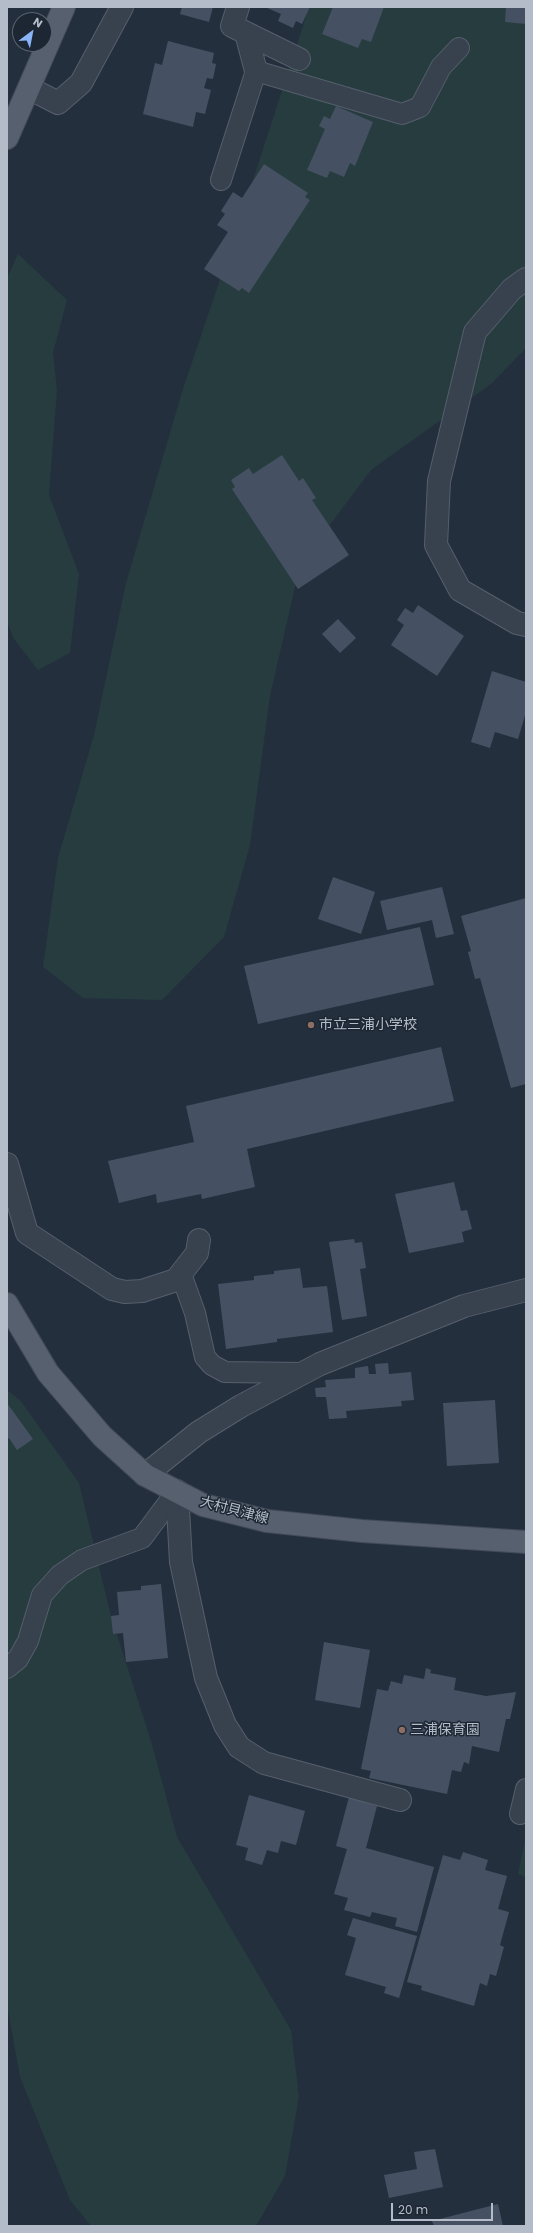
<!DOCTYPE html>
<meta charset="utf-8">
<style>
body{margin:0}
#map{position:relative;width:533px;height:2233px;overflow:hidden;background:#242f3e;font-family:Poppins,sans-serif}
canvas{display:block}
.frame{position:absolute;inset:0;border:8px solid #b4bcc9;pointer-events:none}
.north{position:absolute;left:12px;top:12px;width:40px;height:40px;box-sizing:border-box;background:#1d2633;border:1px solid #59626f;border-radius:50%;rotate:32deg;font-size:11px;font-weight:700;line-height:16px;text-align:center;color:#b4bcc9}
.north::after{content:'';display:block;margin:auto;width:14px;height:18px;background:#8ab4f8;clip-path:polygon(50% 0,100% 100%,50% 72%,0 100%)}
.scale{position:absolute;left:391px;top:2203px;width:102px;height:18px;box-sizing:border-box;border:2px solid #b4bcc9;border-top:0;padding-left:5px;font-size:12px;line-height:14px;white-space:nowrap;color:#b4bcc9;-webkit-text-stroke:3px #1d2633;paint-order:stroke}
</style>
<div id="map">
<canvas width="533" height="2233"></canvas>
<div class="frame"></div>
<div class="north">N</div>
<div class="scale">20 m</div>
</div>
<script>
const context = document.querySelector('canvas').getContext('2d');
context.lineJoin = 'round';
function paint(path, color) { context.fillStyle = color; context.fill(path, 'evenodd'); }
function stroke(path, color, width, dash) { context.strokeStyle = color; context.lineWidth = width; context.lineCap = dash ? 'butt' : 'round'; context.setLineDash(dash || []); context.stroke(path); }
function write(font, color, halo, rows, align = 'center') {
  context.font = font + ' Poppins,"Noto Sans JP",sans-serif'; context.lineWidth = 3; context.setLineDash([]); context.textBaseline = 'middle'; context.strokeStyle = halo; context.fillStyle = color; for (const [text, x, y, turn = 0] of rows) {
    context.save(); context.translate(x, y); context.rotate((+turn || 0) * Math.PI / 180); context.textAlign = isNaN(turn) ? turn : align; if (halo) context.strokeText(text, 0, 0); context.fillText(text, 0, 0); context.restore();
  }
}
const green = new Path2D(`
 M 309,7 L 526,7 L 526,348 L 491,384 L 371,470 L 300,565 L 270,696 L 250,845 L 224,937 L 162,1000 L 83,998 L 43,967 L 58,858 L 94,735 L 126,583 L 182,392 L 242,214 Z
 M 18,254 L 67,300 L 53,353 L 57,390 L 49,495 L 79,574 L 70,653 L 38,670 L 14,639 L 7,622 L 7,278 Z
 M 7,1390 L 20,1400 L 79,1483 L 111,1616 L 151,1741 L 177,1837 L 291,2030 L 299,2097 L 285,2176 L 256,2226 L 91,2226 L 70,2200 L 20,2077 L 7,2005 Z
 M 526,1835 L 526,1877 L 518,1874 Z`);
const building = new Path2D(`
 M 182,7 L 213,7 L 209,22 L 180,14 Z
 M 265,7 L 310,7 L 302,24 L 296,21 L 293,28 L 278,21 L 281,14 Z
 M 333,7 L 384,7 L 371,42 L 362,39 L 358,48 L 322,34 Z
 M 506,7 L 526,7 L 526,24 L 505,22 Z
 M 168,41 L 214,53 L 212,63 L 216,64 L 213,79 L 207,78 L 204,88 L 211,90 L 205,114 L 196,112 L 193,127 L 143,114 L 155,63 L 162,65 Z
 M 336,106 L 373,122 L 355,166 L 350,163 L 344,177 L 330,171 L 327,178 L 307,170 L 325,129 L 319,126 L 324,116 L 330,119 Z
 M 264,164 L 308,193 L 305,197 L 310,200 L 249,293 L 242,288 L 239,291 L 204,269 L 228,232 L 217,225 L 225,214 L 221,211 L 233,192 L 242,198 Z
 M 282,455 L 299,481 L 303,478 L 316,498 L 312,500 L 349,555 L 298,589 L 232,489 L 235,487 L 231,480 L 249,468 L 253,474 Z
 M 418,605 L 464,636 L 437,676 L 391,645 L 404,625 L 397,620 L 405,608 L 413,613 Z
 M 338,619 L 356,638 L 340,653 L 322,634 Z
 M 492,671 L 526,682 L 526,712 L 518,739 L 495,732 L 490,748 L 471,742 Z
 M 333,877 L 375,892 L 361,934 L 318,919 Z
 M 442,887 L 454,934 L 436,938 L 432,920 L 387,930 L 380,901 Z
 M 526,898 L 526,1084 L 511,1088 L 480,978 L 475,979 L 468,952 L 471,951 L 461,916 Z
 M 420,927 L 434,985 L 258,1024 L 244,966 Z
 M 441,1047 L 454,1101 L 247,1149 L 255,1187 L 202,1199 L 201,1194 L 157,1203 L 156,1194 L 119,1203 L 108,1161 L 194,1142 L 186,1106 Z
 M 454,1182 L 461,1211 L 467,1210 L 472,1229 L 462,1232 L 464,1242 L 409,1253 L 395,1194 Z
 M 354,1239 L 355,1243 L 362,1242 L 366,1268 L 360,1269 L 367,1316 L 342,1320 L 329,1242 Z
 M 300,1268 L 303,1288 L 327,1286 L 333,1332 L 277,1339 L 277,1342 L 226,1349 L 218,1284 L 254,1280 L 254,1276 L 274,1274 L 274,1271 Z
 M 388,1363 L 389,1374 L 411,1372 L 414,1400 L 401,1401 L 402,1406 L 346,1411 L 347,1418 L 329,1419 L 326,1397 L 316,1397 L 315,1388 L 326,1387 L 325,1380 L 355,1378 L 355,1368 L 368,1366 L 369,1374 L 376,1374 L 375,1364 Z
 M 495,1400 L 499,1463 L 447,1466 L 443,1403 Z
 M 7,1403 L 33,1439 L 17,1450 L 9,1438 L 7,1439 Z
 M 161,1584 L 168,1658 L 126,1662 L 123,1633 L 113,1634 L 111,1616 L 119,1615 L 117,1592 L 141,1590 L 141,1586 Z
 M 324,1642 L 370,1650 L 360,1708 L 315,1700 Z
 M 426,1668 L 431,1670 L 430,1673 L 456,1678 L 454,1690 L 486,1696 L 516,1692 L 510,1719 L 506,1719 L 499,1752 L 472,1746 L 469,1764 L 464,1762 L 461,1772 L 452,1770 L 447,1794 L 369,1778 L 371,1771 L 361,1769 L 377,1689 L 388,1691 L 391,1681 L 402,1684 L 404,1675 L 424,1679 Z
 M 249,1795 L 305,1811 L 296,1845 L 281,1841 L 278,1853 L 267,1850 L 262,1865 L 245,1860 L 248,1848 L 236,1845 Z
 M 349,1797 L 377,1806 L 366,1848 L 434,1867 L 417,1932 L 395,1926 L 397,1918 L 372,1912 L 370,1917 L 344,1910 L 348,1898 L 334,1894 L 347,1849 L 336,1846 Z
 M 463,1852 L 488,1860 L 485,1870 L 507,1876 L 498,1909 L 509,1912 L 500,1945 L 504,1947 L 496,1976 L 490,1974 L 487,1986 L 480,1983 L 474,2006 L 421,1990 L 422,1986 L 407,1982 L 443,1855 L 460,1860 Z
 M 353,1918 L 417,1936 L 399,1998 L 384,1993 L 386,1987 L 345,1975 L 356,1938 L 347,1935 Z
 M 435,2149 L 443,2187 L 389,2198 L 384,2175 L 417,2169 L 414,2152 Z
 M 498,2204 L 503,2226 L 434,2226 L 432,2221 Z`);
const service = new Path2D(`
 M 221,180 L 256,71 L 402,114 L 420,107 L 441,67 L 459,48
 M 181,1274 L 195,1313 L 205,1357 L 212,1365 L 225,1372 L 303,1373
 M 7,1668 L 18,1659 L 28,1641 L 42,1595 L 60,1575 L 82,1560 L 142,1538 L 177,1491
 M 520,1814 L 526,1789`);
const minor = new Path2D(`
 M 238,7 L 232,26 L 299,59
 M 246,33 L 256,71
 M 29,88 L 58,103 L 81,83 L 122,7
 M 526,279 L 512,289 L 475,332 L 439,481 L 436,545 L 460,590 L 517,623 L 526,625
 M 7,1164 L 27,1233 L 112,1289 L 125,1292 L 142,1291 L 176,1280 L 197,1253 L 199,1240
 M 145,1475 L 199,1432 L 241,1406 L 320,1364 L 464,1306 L 526,1290
 M 177,1491 L 181,1562 L 206,1678 L 225,1725 L 239,1747 L 264,1763 L 400,1800`);
const primary = new Path2D(`
 M 7,138 L 64,7
 M 7,1304 L 48,1373 L 102,1436 L 145,1475 L 203,1505 L 267,1521 L 362,1531 L 526,1542`);
const markers = [
 [311,1025,4,"#8d6e63"],
 [402,1730,4,"#8d6e63"]
];
const poiNames = [
 ["市立三浦小学校",319,1025],
 ["三浦保育園",410,1730]
];
const streetNames = [
 ["大村貝津線",234,1511,15]
];
paint(green, '#263c3f');
paint(building, '#455162');
stroke(service, '#565f6c', 22);
stroke(minor, '#565f6c', 24);
stroke(primary, '#414a57', 24);
stroke(service, '#38414e', 20);
stroke(minor, '#38414e', 22);
stroke(primary, '#56606e', 22);
for (const [x, y, r, color] of markers) { const dot = new Path2D(); dot.arc(x, y, r, 0, 2 * Math.PI); context.fillStyle = color; context.fill(dot); stroke(dot, '#1d2633', 1.5); }
write('14px', '#b4bcc9', '#1d2633', poiNames, 'left');
write('14px', '#b4bcc9', '#1d2633', streetNames);
</script>
